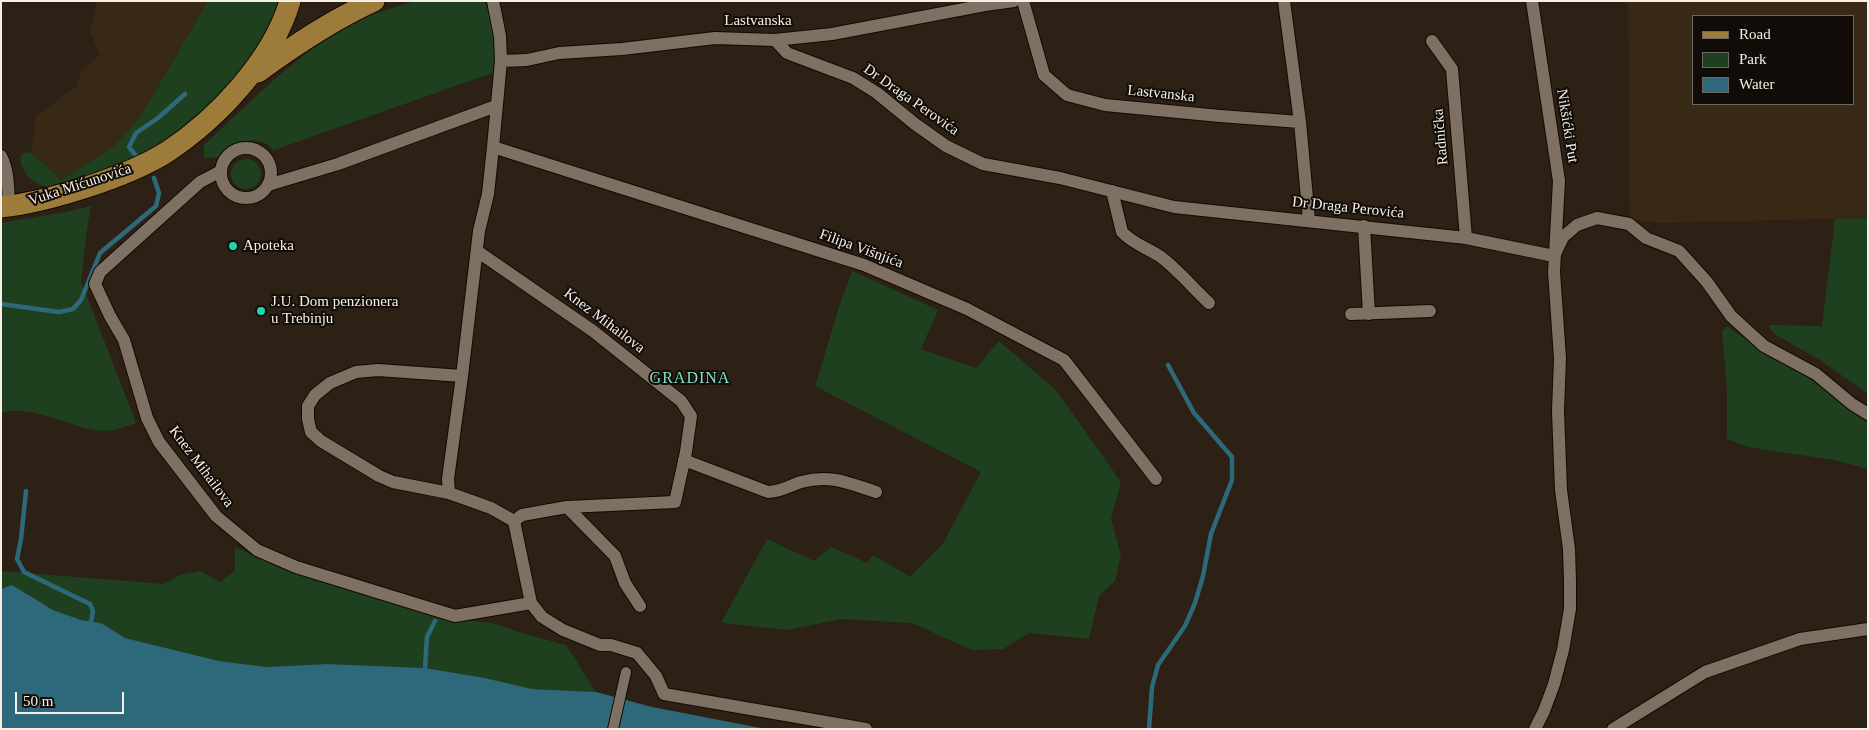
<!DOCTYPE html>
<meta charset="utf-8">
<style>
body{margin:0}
#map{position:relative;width:1869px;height:730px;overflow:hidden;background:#2c2114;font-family:"Times New Roman",serif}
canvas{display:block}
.frame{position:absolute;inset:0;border:2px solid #f7efe6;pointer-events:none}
.legend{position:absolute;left:1692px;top:15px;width:162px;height:90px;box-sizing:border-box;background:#110c07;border:1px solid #6d6760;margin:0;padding:6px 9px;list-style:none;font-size:15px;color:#f7efe6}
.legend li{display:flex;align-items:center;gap:10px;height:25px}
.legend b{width:25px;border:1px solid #6d6760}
.scale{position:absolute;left:15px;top:692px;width:109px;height:22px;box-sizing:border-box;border:2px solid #f7efe6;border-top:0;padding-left:6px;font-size:15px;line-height:18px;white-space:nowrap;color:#f7efe6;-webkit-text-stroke:4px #110c07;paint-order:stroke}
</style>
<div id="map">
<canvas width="1869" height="730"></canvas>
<div class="frame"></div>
<ul class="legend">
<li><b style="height:6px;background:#9d7b3a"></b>Road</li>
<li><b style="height:14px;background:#1e401e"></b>Park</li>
<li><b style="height:14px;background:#2d697a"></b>Water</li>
</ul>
<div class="scale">50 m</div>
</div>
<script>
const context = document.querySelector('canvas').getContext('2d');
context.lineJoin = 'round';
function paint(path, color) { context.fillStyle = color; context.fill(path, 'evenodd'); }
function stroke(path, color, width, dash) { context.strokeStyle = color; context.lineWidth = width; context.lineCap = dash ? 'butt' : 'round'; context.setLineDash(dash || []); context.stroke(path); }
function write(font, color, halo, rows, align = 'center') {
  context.font = font + ' "Times New Roman",serif'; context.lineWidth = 4; context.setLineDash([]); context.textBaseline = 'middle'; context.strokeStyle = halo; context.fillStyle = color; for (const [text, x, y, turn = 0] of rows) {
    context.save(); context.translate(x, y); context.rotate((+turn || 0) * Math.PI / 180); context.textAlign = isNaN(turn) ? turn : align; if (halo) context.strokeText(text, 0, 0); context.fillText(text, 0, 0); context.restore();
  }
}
const built = new Path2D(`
 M 97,1 L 208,1 L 139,119 L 112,148 L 61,180 L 31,152 L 36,116 L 76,87 L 82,70 L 100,55 L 90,32 Z
 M 1628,1 L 1868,1 L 1868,218 L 1659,223 L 1630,219 ZM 1693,16 L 1853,16 L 1853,104 L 1693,104 Z`);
const green = new Path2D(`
 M 208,1 L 280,1 L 276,19 L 228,90 L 152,154 L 50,188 C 33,183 22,176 20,157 L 24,153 L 31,152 L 61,180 L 112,148 L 139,119 Z
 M 416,1 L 484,1 C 498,25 496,46 495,72 L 274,150 L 265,143 L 252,140 L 237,146 L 224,157 L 204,158 L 204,145 C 247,105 288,63 338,31 C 361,16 390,9 416,1 Z
 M231 174a15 15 0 1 1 30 0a15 15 0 1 1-30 0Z
 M 91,206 L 86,235 L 81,281 L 136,423 C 122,428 110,433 95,430 C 74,427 18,401 1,414 L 1,223 L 71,211 Z
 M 1868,218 L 1868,394 L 1820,360 L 1774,334 L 1768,325 L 1822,326 L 1835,219 Z
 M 852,271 L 938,310 L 921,349 L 976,368 L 999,341 L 1056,390 L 1121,482 L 1111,519 L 1121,555 L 1115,581 L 1099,596 L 1089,639 L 1029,633 L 1003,649 L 972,650 L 912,623 L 842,619 L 787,630 L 721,623 L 767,539 L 814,561 L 831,547 L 867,563 L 873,555 L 910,577 L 942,545 L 981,472 L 815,386 L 840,304 Z
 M 1727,326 L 1764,353 L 1801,372 L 1868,423 L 1868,469 L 1834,460 L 1747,447 L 1727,439 L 1727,390 L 1722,331 Z
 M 235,547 L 276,566 L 450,619 L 493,623 L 518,632 L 566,645 L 596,692 L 532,689 L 485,678 L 425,668 L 327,664 L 267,667 L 219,661 L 125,638 L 101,623 L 81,620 L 53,610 L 12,585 L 1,589 L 1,571 L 164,584 L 180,575 L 201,571 L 220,582 L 235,571 Z`);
const water = new Path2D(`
 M 12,585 L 53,610 L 81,620 L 101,623 L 125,638 L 219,661 L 267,667 L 327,664 L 425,668 L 485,678 L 532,689 L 596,692 L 652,707 L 766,729 L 1,729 L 1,589 Z`);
const stream = new Path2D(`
 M 137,157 L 129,147 L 136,133 L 158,118 L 185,94
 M 1,304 L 59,312 L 73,309 L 81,300 L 100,253 L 156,206 L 159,193 L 154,178
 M 26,491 L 21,539 L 17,559 L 24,572 L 90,604 L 93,611 L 91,622
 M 425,668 L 427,637 L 435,621
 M 1149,729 L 1152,687 L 1158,665 L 1185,626 L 1195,603 L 1203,576 L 1211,534 L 1232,480 L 1232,457 L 1194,413 L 1168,365`);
const pedestrian = new Path2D(`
 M 613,729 L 626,672`);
const minor = new Path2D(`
 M 493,1 L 500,36 L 501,61 L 493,147 L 488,194 L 479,231 L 462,376 L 448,479 L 449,493 L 491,508 L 514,521 L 531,603 L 542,617 L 563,630 L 600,645 L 611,645 L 637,653 L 656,676 L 664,694 L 866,729
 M 1023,1 L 1044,75 L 1067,95 L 1105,105 L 1220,116 L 1300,122
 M 1284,1 L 1300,122 L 1309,220
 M 1532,1 L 1559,181 L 1554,272 L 1560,358 L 1558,411 L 1561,490 L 1569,549 L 1570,581 L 1570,609 L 1563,650 L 1554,684 L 1544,711 L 1535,729
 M 775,40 L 787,53 L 853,78 L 877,93 L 915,124 L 946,146 L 983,164 L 1060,178 L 1174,207 L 1466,238 L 1554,256
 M 1432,41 L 1452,69 L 1466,238
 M 501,61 L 527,60 L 559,53 L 622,49 L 715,38 L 775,40 L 832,34 L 985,5 L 1014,1
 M 493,147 L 864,265 L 967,309 L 1064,360 L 1156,479
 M221 173a25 25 0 1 1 50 0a25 25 0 1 1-50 0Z
 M 1,156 C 9,171 8,189 9,206
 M 221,171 L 200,182 L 100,272 L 95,284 L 110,316 L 124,340 L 147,418 L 159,442 L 216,516 L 257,550 L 296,567 L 455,616 L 531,603
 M 268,185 L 338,164 L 496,106
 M 1112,191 L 1122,232 C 1133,244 1148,248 1161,257 C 1178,270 1193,288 1209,303
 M 1364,226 L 1369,314
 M 477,251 L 593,331 L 681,401 L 691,416 L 686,452 L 675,502 L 567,507 L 522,515 L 514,521
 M 1556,252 L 1563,237 L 1577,225 L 1597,218 L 1629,224 L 1646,238 L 1679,251 L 1707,282 L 1731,316 L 1764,346 L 1816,374 L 1852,404 L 1868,414
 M 1351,314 L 1430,311
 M 684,460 L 768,492 C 781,492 789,486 801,482 C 831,474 848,483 876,492
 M 449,493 L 393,482 L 379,476 L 321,441 L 311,432 L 308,419 L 308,406 L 315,395 L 330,383 L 356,372 L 378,370 L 462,376
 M 567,507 L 615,556 L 625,583 L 640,606
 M 1613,729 L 1705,672 L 1800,639 L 1868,629`);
const primary = new Path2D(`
 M 258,72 C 295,45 332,20 374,1
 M 1,207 C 48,202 127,177 167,152 C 217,119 273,60 290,1`);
const markers = [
 [233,246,5,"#1ed5b0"],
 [261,311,5,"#1ed5b0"]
];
const streetNames = [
 ["Lastvanska",758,21],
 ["Lastvanska",1161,94,6],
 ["Dr Draga Perovića",911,100,35],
 ["Nikšićki Put",1567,126,81],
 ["Radnička",1441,137,-95],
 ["Vuka Mićunovića",80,185,-18],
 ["Dr Draga Perovića",1348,208,6],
 ["Filipa Višnjića",861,249,20],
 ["Knez Mihailova",604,321,37],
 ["Knez Mihailova",201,467,53]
];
const poiNames = [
 ["Apoteka",243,246],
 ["J.U. Dom penzionera",271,302],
 ["u Trebinju",271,319]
];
const neighbourhoodNames = [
 ["GRADINA",690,379]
];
paint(built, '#382816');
paint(green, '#1e401e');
paint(water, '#2d697a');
stroke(stream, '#2d697a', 4.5);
stroke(pedestrian, '#140a02', 12);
stroke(minor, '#140a02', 14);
stroke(primary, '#140a02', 23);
stroke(pedestrian, '#7e7062', 10);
stroke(minor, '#7e7062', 12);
stroke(primary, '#9d7b3a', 21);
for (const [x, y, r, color] of markers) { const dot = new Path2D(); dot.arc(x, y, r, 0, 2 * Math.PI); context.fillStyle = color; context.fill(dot); stroke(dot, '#110c07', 2); }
write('15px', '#f7efe6', '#110c07', streetNames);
write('15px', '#f7efe6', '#110c07', poiNames, 'left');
context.letterSpacing = '1px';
write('16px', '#80e1c6', '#110c07', neighbourhoodNames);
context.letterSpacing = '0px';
</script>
